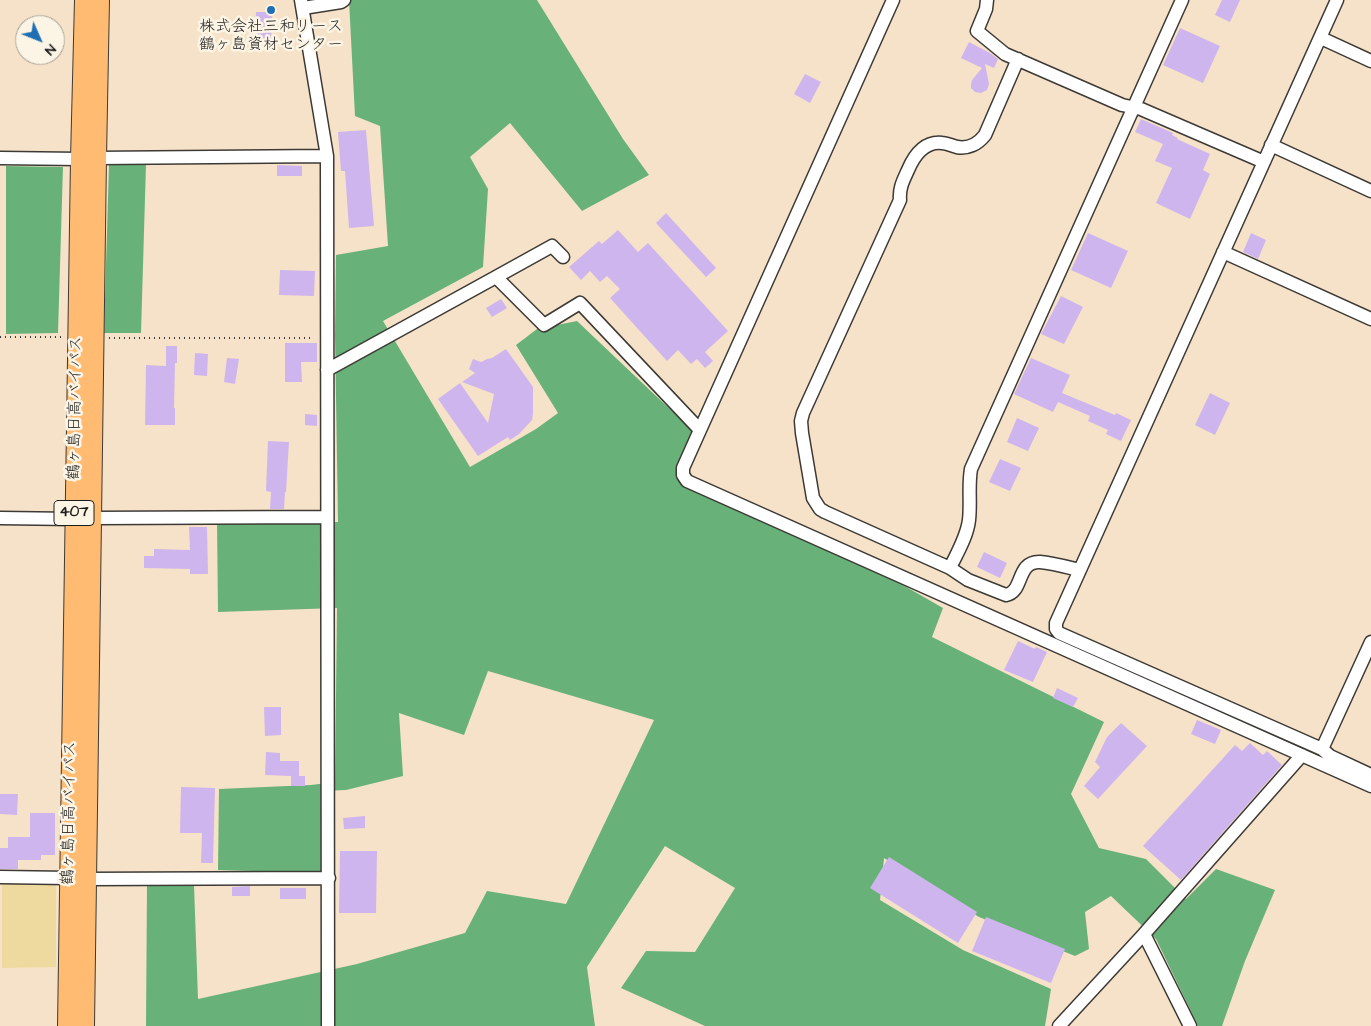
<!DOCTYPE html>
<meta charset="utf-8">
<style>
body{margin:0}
#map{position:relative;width:1371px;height:1026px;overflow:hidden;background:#f6e2c8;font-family:"Architects Daughter",sans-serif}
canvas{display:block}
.north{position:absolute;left:15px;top:15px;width:50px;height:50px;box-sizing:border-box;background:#fcf5e5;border:1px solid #a29e95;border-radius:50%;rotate:134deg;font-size:14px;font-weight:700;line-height:20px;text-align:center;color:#1c1c1c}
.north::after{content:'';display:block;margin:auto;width:18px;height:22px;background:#1f6fb2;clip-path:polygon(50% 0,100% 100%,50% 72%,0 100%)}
</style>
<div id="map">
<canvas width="1371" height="1026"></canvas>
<div class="north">N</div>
</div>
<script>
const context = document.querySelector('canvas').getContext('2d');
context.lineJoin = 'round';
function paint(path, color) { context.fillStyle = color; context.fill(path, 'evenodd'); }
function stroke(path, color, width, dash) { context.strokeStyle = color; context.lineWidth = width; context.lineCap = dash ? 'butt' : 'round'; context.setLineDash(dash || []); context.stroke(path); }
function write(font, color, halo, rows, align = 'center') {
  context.font = font + ' "Architects Daughter","Klee One",sans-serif'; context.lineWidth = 5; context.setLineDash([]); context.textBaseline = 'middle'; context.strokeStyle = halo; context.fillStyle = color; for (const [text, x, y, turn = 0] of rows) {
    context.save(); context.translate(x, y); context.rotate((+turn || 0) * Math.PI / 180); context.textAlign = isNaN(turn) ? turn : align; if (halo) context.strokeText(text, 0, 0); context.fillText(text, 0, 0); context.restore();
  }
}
const forest = new Path2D(`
 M 349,0 L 537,0 L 623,139 L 649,175 L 582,211 L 510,123 L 470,157 L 488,189 L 483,267 L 383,321 L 470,467 L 536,429 L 558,413 L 516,345 L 537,329 L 577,321 L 694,432 L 677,479 L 880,572 L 943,608 L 932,637 L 1104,722 L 1071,794 L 1099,848 L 1146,859 L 1186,899 L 1216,869 L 1275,890 L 1245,961 L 1222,1026 L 1198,1026 L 1156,939 L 1111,896 L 1085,912 L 1089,949 L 1075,956 L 979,917 L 884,858 L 880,900 L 963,950 L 1051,989 L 1045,1026 L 705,1026 L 621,988 L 646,951 L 695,952 L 735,888 L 665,846 L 587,967 L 595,1026 L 146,1026 L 147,884 L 194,885 L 198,999 L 357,964 L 465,933 L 487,891 L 566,904 L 654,720 L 488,671 L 464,735 L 399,713 L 403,776 L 346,790 L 322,791 L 321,873 L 218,870 L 219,789 L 311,785 L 335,782 L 337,608 L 218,612 L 217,522 L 338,522 L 335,334 L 336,255 L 388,246 L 380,126 L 355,116 Z
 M 109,164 L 146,164 L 141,333 L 104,333 Z
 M 6,166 L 63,167 L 58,333 L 6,334 Z`);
const sand = new Path2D(`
 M 56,883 L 56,967 L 2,968 L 2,884 Z`);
const building = new Path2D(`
 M 1222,0 L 1240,0 L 1230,22 L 1215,15 Z
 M 256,12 L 272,12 L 271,39 L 255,39 Z
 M 1180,28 L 1220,46 L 1203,83 L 1163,65 Z
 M 969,42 L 990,53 L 998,59 L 994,68 L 985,64 L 989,84 L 987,90 L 981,93 L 975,92 L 971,88 L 971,85 L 972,80 L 982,68 L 961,58 Z
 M 805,74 L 821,82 L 810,103 L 794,94 Z
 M 1141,119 L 1173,133 L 1172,135 L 1178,138 L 1177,139 L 1210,154 L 1203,170 L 1210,174 L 1190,219 L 1156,203 L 1172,168 L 1155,161 L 1163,144 L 1135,132 Z
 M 366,130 L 374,226 L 349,228 L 345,171 L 341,171 L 338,132 Z
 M 277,165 L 302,166 L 302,176 L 277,176 Z
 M 666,213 L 716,268 L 706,277 L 656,223 Z
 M 618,230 L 638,252 L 648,243 L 728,331 L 705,352 L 713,361 L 705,368 L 697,359 L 691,364 L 678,350 L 667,361 L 610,298 L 620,289 L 607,276 L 600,282 L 590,271 L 581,280 L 569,267 L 599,241 L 602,244 Z
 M 1088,233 L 1128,251 L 1111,288 L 1071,270 Z
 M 1251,233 L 1266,240 L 1258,259 L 1243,252 Z
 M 280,270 L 315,271 L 314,296 L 279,295 Z
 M 1061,296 L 1083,307 L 1064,344 L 1041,334 Z
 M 501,299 L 507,308 L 492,317 L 486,308 Z
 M 285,343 L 317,343 L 317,362 L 301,362 L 302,382 L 285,382 Z
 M 166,346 L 177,346 L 177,363 L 175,363 L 174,408 L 175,408 L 175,425 L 145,425 L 146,365 L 166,366 Z
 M 506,349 L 533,387 L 533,414 L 532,420 L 519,434 L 510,440 L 508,437 L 478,456 L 438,399 L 460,383 L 488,423 L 494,394 L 462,382 L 475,373 L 469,369 L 473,359 L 481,362 L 487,359 L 492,358 Z
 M 195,353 L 208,354 L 207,376 L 194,375 Z
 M 227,358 L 239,359 L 235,384 L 224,382 Z
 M 1031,358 L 1070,375 L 1062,393 L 1115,415 L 1116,413 L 1131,420 L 1121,441 L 1106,434 L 1108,430 L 1088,421 L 1090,416 L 1058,402 L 1053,412 L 1014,394 Z
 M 1210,393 L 1230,403 L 1215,435 L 1195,425 Z
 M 305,414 L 317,415 L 317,426 L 305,425 Z
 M 1017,418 L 1039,428 L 1028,451 L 1007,442 Z
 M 268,441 L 289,442 L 286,492 L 285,492 L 284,509 L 270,509 L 271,492 L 266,491 Z
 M 1000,459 L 1021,468 L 1010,491 L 989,482 Z
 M 189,527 L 207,527 L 208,574 L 190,574 L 190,569 L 144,568 L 144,556 L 154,556 L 154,549 L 190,550 Z
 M 984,552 L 1007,563 L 1000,578 L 977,567 Z
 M 1018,641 L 1035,649 L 1036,647 L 1047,652 L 1033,682 L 1004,670 Z
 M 1057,688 L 1078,698 L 1073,707 L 1053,698 Z
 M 264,707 L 281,707 L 281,735 L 265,736 Z
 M 1197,720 L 1221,730 L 1215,744 L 1191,734 Z
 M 1121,723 L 1147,746 L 1098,799 L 1084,786 L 1100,767 L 1095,762 L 1107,737 Z
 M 1250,743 L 1263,755 L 1267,751 L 1282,765 L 1181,880 L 1143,846 L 1235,745 L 1242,751 Z
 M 266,752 L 280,753 L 280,761 L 299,761 L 299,776 L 305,776 L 305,786 L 291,786 L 291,776 L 265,775 Z
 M 181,787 L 215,788 L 213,863 L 201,863 L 202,833 L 180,833 Z
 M 0,794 L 18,794 L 17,815 L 0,814 Z
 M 30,813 L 55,813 L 55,855 L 41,855 L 41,860 L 18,860 L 18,869 L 0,869 L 0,848 L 8,848 L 8,837 L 30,837 Z
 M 365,816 L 365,828 L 344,829 L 343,818 Z
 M 340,851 L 377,851 L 376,913 L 339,913 Z
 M 889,857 L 977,912 L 958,943 L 870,888 Z
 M 250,886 L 250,896 L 232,896 L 232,887 Z
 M 280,888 L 306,888 L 306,899 L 280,899 Z
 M 986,917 L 1065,949 L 1051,983 L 972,951 Z`);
const path = new Path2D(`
 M 0,337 L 63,337
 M 109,338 L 314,338`);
const minor = new Path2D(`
 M 301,0 L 327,156 L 328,1026
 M 893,0 L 700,430 L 683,468 L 683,475 L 687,481 L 1371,786
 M 987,0 L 986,9 L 977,31 L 1005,54 L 1122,105 L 1141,109 L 1264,162
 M 1337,0 L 1056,623 L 1056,629 L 1059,633 L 1322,749 L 1330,756 L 1371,775
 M 303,8 L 341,2 L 344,0
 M 1321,38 L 1371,61
 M 1018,59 L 985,135 C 978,144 968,149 957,147 C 952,146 947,143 942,143 C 924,141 914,156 908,170 C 903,181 899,188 900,200 L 803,413 L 801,421 L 802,433 L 813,498 L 820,509 L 825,512 L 950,568 L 968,580 L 1006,595 C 1024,592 1016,561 1040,562 C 1053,563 1067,567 1079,570
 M 1271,145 L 1371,191
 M 0,158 L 80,159
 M 97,158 L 327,156
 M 1223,252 L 1371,319
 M 496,277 L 552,246 L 563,257
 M 327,370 L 496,277 L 544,325 L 580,303 L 700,430
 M 0,518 L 74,519
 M 92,518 L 327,517
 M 950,568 C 957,553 967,537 969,520 C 971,503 968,486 971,469 L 1182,0
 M 1322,749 L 1371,642
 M 0,877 L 69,878
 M 86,879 L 329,878
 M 1059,1026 L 1144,934
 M 1190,1026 L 1144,934 L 1302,755`);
const highway = new Path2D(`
 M 67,1026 L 80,159 L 84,0
 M 85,1026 L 97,158 L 100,0`);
const markers = [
 [271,10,5,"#1f6fb2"]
];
const shields = [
 [74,513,40]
];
const shieldNames = [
 ["407",74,513]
];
const poiNames = [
 ["株式会社三和リース",271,28],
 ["鶴ヶ島資材センター",271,46]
];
const streetNames = [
 ["鶴ヶ島日高バイパス",76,408,-89],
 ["鶴ヶ島日高バイパス",70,813,-89]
];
paint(forest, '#68b279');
paint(sand, '#eeda9e');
paint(building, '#cfb5ed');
stroke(minor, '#3d3a36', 15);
stroke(highway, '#3d3a36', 20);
stroke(path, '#3d3a36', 2, [1, 4]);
stroke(minor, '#fff', 12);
stroke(highway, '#ffbb71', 18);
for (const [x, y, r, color] of markers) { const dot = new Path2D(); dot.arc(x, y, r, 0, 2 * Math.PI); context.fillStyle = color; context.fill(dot); stroke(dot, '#fcf5e5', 2); }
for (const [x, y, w] of shields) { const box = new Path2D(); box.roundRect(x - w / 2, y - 12.5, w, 25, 4); context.fillStyle = '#fcf5e5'; context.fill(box); stroke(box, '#1c1c1c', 1); }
write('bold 15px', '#1c1c1c', null, shieldNames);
write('16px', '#1c1c1c', '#fcf5e5', poiNames);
write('16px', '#1c1c1c', '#fcf5e5', streetNames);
</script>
